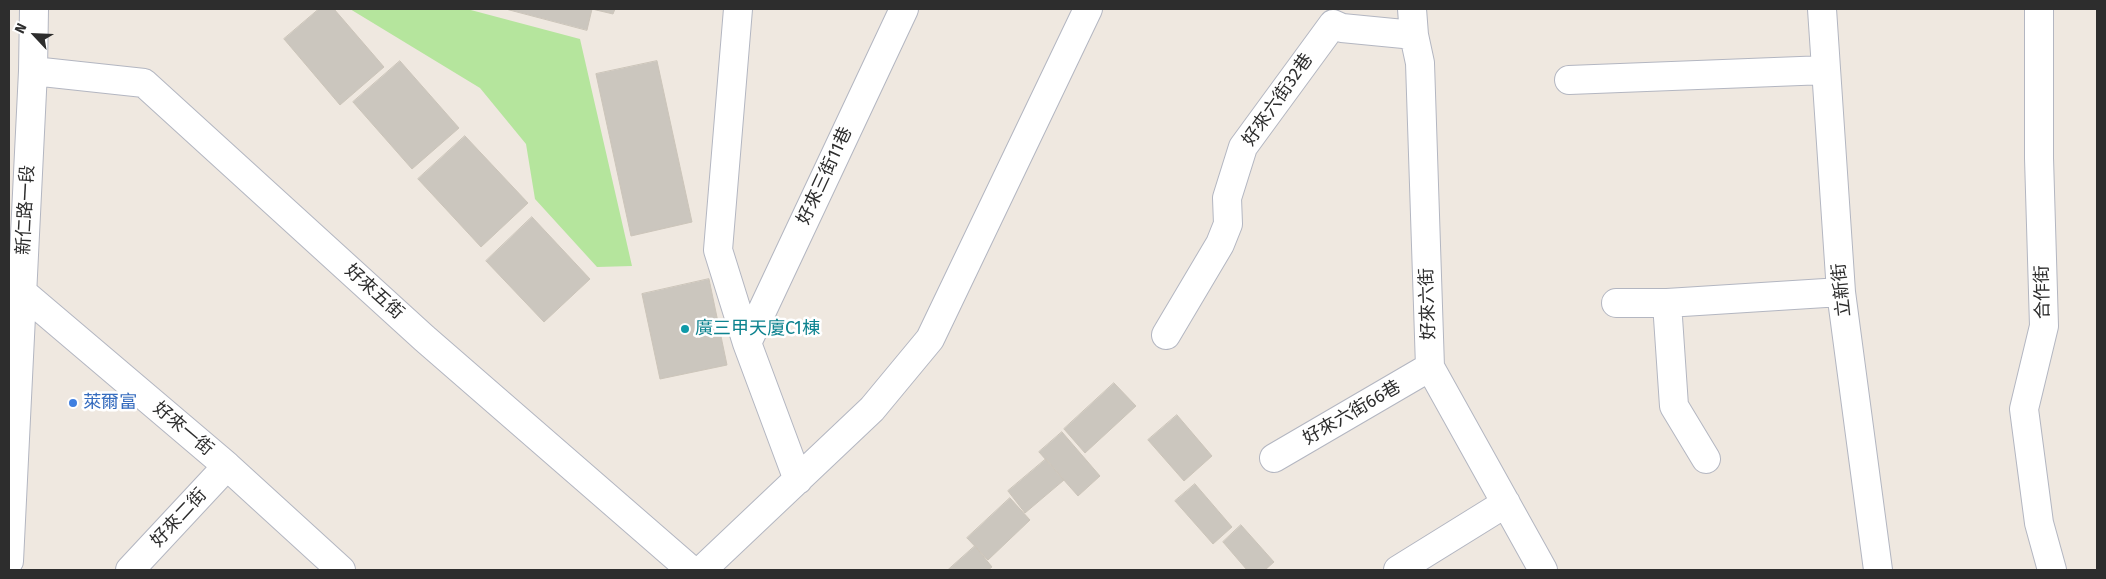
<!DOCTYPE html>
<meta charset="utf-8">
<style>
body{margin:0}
#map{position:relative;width:2106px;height:579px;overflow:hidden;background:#efe8e0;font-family:"Fira Sans",sans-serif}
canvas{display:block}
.frame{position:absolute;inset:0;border:10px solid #2d2d2d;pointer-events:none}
.north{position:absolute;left:10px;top:10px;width:50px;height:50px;-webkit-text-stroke:4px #fff;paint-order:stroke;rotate:295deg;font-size:14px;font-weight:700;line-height:20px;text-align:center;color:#2d2d2d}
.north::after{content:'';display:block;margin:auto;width:18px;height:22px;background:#2d2d2d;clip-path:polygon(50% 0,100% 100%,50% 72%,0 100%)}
</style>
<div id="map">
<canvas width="2106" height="579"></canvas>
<div class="frame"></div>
<div class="north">N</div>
</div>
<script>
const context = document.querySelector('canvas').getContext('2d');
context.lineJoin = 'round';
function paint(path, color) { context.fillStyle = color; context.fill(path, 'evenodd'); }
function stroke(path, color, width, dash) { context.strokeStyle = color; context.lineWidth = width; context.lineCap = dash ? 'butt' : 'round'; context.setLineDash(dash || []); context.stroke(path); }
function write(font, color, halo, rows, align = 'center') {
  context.font = font + ' "Fira Sans","Noto Sans TC",sans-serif'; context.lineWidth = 5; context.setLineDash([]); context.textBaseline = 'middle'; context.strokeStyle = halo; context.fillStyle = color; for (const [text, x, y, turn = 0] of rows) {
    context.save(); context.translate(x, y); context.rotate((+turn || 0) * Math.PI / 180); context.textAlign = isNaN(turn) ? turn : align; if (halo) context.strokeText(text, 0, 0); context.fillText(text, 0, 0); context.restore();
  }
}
const green = new Path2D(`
 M 350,9 L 467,9 L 580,39 L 632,266 L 597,267 L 535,199 L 526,144 L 480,88 Z`);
const building = new Path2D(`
 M 319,9 L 334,9 L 384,67 L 340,105 L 284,39 Z
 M 506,9 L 615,9 L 613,14 L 592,9 L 587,30 Z
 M 400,61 L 459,128 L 412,169 L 353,102 Z
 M 657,61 L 692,222 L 631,236 L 596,74 Z
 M 465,136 L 528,203 L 481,247 L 418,179 Z
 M 532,217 L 590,279 L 544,322 L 486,261 Z
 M 709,279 L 727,365 L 660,379 L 642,294 Z
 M 1114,383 L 1136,406 L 1085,453 L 1064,429 Z
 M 1177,415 L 1212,456 L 1184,481 L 1148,440 Z
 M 1062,432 L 1100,476 L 1078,496 L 1039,452 Z
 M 1046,459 L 1064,480 L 1025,513 L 1008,491 Z
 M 1195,484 L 1232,527 L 1213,544 L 1175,501 Z
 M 1010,498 L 1030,520 L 988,560 L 967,538 Z
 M 1241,525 L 1274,562 L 1265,570 L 1247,570 L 1223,542 Z
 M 975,546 L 992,567 L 988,570 L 948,570 Z`);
const minor = new Path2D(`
 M 738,9 L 718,250 L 747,343 L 798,480
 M 1412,9 L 1414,35 L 1420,63 L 1430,367 L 1543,570
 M 1822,9 L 1841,292 L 1878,570
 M 2039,9 L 2039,158 L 2044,326 L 2024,409 L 2039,523 L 2052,570
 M 33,71 L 144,83 L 424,338 L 691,570
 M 1569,80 L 1826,70
 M 22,292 L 227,466 L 341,570
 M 1616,303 L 1667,303 L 1841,292
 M 1667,303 L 1674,406 L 1706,459
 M 1166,335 L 1220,244 L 1228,224 L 1227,198 L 1243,147 L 1333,24 L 1342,28 L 1414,35
 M 747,343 L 904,9
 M 1274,458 L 1430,367
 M 9,561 L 33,71 L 34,9
 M 130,570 L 227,466
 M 702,570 L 872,409 L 930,339 L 1088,9
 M 1398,570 L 1506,503`);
const markers = [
 [685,329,5,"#0f9aa8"],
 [73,403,5,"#3f7fe0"]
];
const streetNames = [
 ["好來六街32巷",1278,100,-55],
 ["好來三街11巷",825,176,-65],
 ["新仁路一段",26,210,-87],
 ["立新街",1842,290,-96],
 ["好來五街",374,292,42],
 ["合作街",2043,292,-91],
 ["好來六街",1428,304,-92],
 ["好來六街66巷",1352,413,-30],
 ["好來一街",183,429,40],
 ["好來二街",179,518,-47]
];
const cultureNames = [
 ["廣三甲天廈C1棟",695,329]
];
const shopNames = [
 ["萊爾富",83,403]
];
paint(green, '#b5e59d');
paint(building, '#cbc6be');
stroke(building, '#cbc4b9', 1);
stroke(minor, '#b3b6c1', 30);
stroke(minor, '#fff', 28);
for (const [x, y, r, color] of markers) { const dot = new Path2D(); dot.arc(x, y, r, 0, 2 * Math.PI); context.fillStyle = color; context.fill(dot); stroke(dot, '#fff', 2); }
write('18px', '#2d2d2d', '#fff', streetNames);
write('18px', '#0d838f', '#fff', cultureNames, 'left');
write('18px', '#366cbe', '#fff', shopNames, 'left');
</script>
